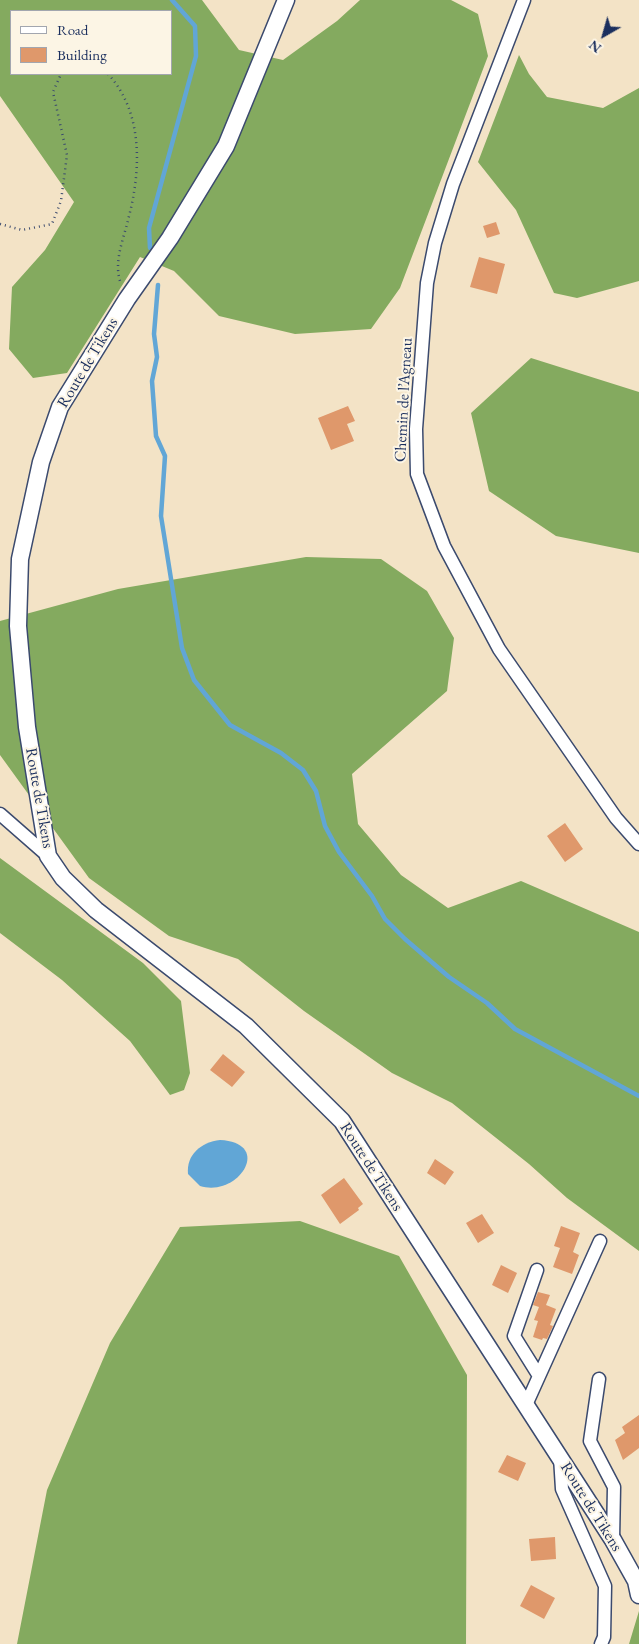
<!DOCTYPE html>
<meta charset="utf-8">
<style>
body{margin:0}
#map{position:relative;width:639px;height:1644px;overflow:hidden;background:#f3e3c6;font-family:"EB Garamond",serif}
canvas{display:block}
.legend{position:absolute;left:10px;top:10px;width:162px;height:65px;box-sizing:border-box;background:#fcf5e5;border:1px solid #a2a6af;margin:0;padding:6px 9px;list-style:none;font-size:15px;color:#1b2f5e}
.legend li{display:flex;align-items:center;gap:10px;height:25px}
.legend b{width:25px;border:1px solid #a2a6af}
.north{position:absolute;left:579px;top:10px;width:50px;height:50px;-webkit-text-stroke:4px #fcf5e5;paint-order:stroke;rotate:218deg;font-size:14px;font-weight:700;line-height:20px;text-align:center;color:#1b2f5e}
.north::after{content:'';display:block;margin:auto;width:18px;height:22px;background:#1b2f5e;clip-path:polygon(50% 0,100% 100%,50% 72%,0 100%)}
</style>
<div id="map">
<canvas width="639" height="1644"></canvas>
<ul class="legend">
<li><b style="height:6px;background:#fff"></b>Road</li>
<li><b style="height:14px;background:#df986b"></b>Building</li>
</ul>
<div class="north">N</div>
</div>
<script>
const context = document.querySelector('canvas').getContext('2d');
context.lineJoin = 'round';
function paint(path, color) { context.fillStyle = color; context.fill(path, 'evenodd'); }
function stroke(path, color, width, dash) { context.strokeStyle = color; context.lineWidth = width; context.lineCap = dash ? 'butt' : 'round'; context.setLineDash(dash || []); context.stroke(path); }
function write(font, color, halo, rows, align = 'center') {
  context.font = font + ' "EB Garamond",serif'; context.lineWidth = 4; context.setLineDash([]); context.textBaseline = 'middle'; context.strokeStyle = halo; context.fillStyle = color; for (const [text, x, y, turn = 0] of rows) {
    context.save(); context.translate(x, y); context.rotate((+turn || 0) * Math.PI / 180); context.textAlign = isNaN(turn) ? turn : align; if (halo) context.strokeText(text, 0, 0); context.fillText(text, 0, 0); context.restore();
  }
}
const forest = new Path2D(`
 M 0,0 L 202,0 L 239,50 L 283,60 L 337,21 L 360,0 L 451,0 L 478,14 L 488,56 L 400,288 L 371,329 L 295,334 L 219,316 L 174,271 L 140,257 L 67,373 L 33,378 L 9,349 L 12,287 L 45,250 L 74,202 L 0,96 ZM 11,11 L 171,11 L 171,74 L 11,74 Z
 M 519,55 L 529,74 L 547,97 L 603,108 L 639,88 L 639,281 L 577,298 L 554,293 L 516,210 L 478,162 Z
 M 531,358 L 639,392 L 639,553 L 556,536 L 489,491 L 471,413 Z
 M 306,557 L 381,559 L 427,591 L 454,638 L 447,691 L 352,774 L 358,824 L 401,875 L 448,908 L 521,881 L 639,932 L 639,1251 L 567,1198 L 529,1164 L 452,1103 L 392,1073 L 304,1011 L 238,959 L 169,936 L 89,878 L 0,755 L 0,621 L 118,589 Z
 M 0,858 L 143,963 L 181,1001 L 190,1073 L 184,1090 L 170,1095 L 130,1041 L 62,980 L 0,933 Z
 M 300,1221 L 399,1256 L 467,1375 L 466,1644 L 17,1644 L 47,1490 L 110,1343 L 180,1227 Z
 M 639,1611 L 639,1644 L 629,1644 Z`);
const water = new Path2D(`
 M 220,1140 C 274,1143 238,1198 200,1186 L 188,1174 C 186,1155 201,1142 220,1140 Z`);
const stream = new Path2D(`
 M 150,248 L 149,228 L 196,56 L 195,26 L 172,0
 M 158,285 L 154,334 L 157,357 L 152,381 L 156,436 L 165,456 L 161,516 L 182,648 L 194,680 L 230,725 L 281,753 L 303,770 L 316,791 L 325,826 L 339,852 L 372,896 L 385,919 L 405,939 L 449,977 L 487,1003 L 515,1029 L 639,1096`);
const building = new Path2D(`
 M 496,222 L 500,234 L 487,238 L 483,226 Z
 M 479,257 L 505,264 L 497,294 L 470,287 Z
 M 348,406 L 355,421 L 347,424 L 354,441 L 331,450 L 318,418 Z
 M 565,823 L 583,849 L 565,862 L 547,836 Z
 M 223,1054 L 245,1072 L 232,1087 L 210,1070 Z
 M 435,1159 L 454,1172 L 445,1185 L 427,1173 Z
 M 344,1178 L 363,1204 L 358,1208 L 359,1210 L 340,1224 L 321,1195 Z
 M 482,1214 L 494,1233 L 478,1243 L 466,1223 Z
 M 561,1226 L 580,1233 L 573,1252 L 579,1255 L 572,1274 L 553,1267 L 560,1248 L 554,1246 Z
 M 501,1265 L 517,1273 L 508,1293 L 492,1285 Z
 M 538,1292 L 550,1295 L 546,1305 L 556,1309 L 550,1325 L 553,1326 L 547,1339 L 543,1338 L 542,1340 L 533,1337 L 538,1321 L 534,1320 L 539,1307 L 533,1305 Z
 M 639,1415 L 639,1448 L 623,1460 L 615,1440 L 625,1433 L 622,1427 Z
 M 507,1455 L 526,1463 L 518,1481 L 498,1472 Z
 M 555,1537 L 556,1559 L 531,1561 L 529,1539 Z
 M 531,1585 L 555,1598 L 544,1619 L 520,1606 Z`);
const path = new Path2D(`
 M 108,74 C 144,113 141,172 128,220 C 123,241 113,263 121,284
 M 0,224 L 22,230 L 52,224 L 61,201 L 67,155 L 53,92 L 61,74`);
const minor = new Path2D(`
 M 524,0 L 453,184 L 435,243 L 427,283 L 416,429 L 417,474 L 444,546 L 499,649 L 616,818 L 639,844
 M 0,814 L 48,856
 M 537,1270 L 514,1336 L 539,1376
 M 599,1379 L 590,1441 L 614,1487 L 613,1540
 M 526,1405 L 600,1241
 M 560,1457 L 562,1489 L 605,1586 L 604,1637 L 601,1644`);
const tertiary = new Path2D(`
 M 286,0 L 226,146 L 170,238 L 127,299 L 60,407 L 41,462 L 20,559 L 18,626 L 27,727 L 48,856 L 63,878 L 96,910 L 246,1026 L 342,1121 L 613,1540 L 636,1581 L 639,1595`);
const streetNames = [
 ["Route de Tikens",88,363,-59],
 ["Chemin de l’Agneau",404,400,-87],
 ["Route de Tikens",39,798,80],
 ["Route de Tikens",371,1167,57],
 ["Route de Tikens",591,1507,58]
];
paint(forest, '#84aa5f');
paint(water, '#61a6d6');
stroke(stream, '#61a6d6', 4.5);
paint(building, '#df986b');
stroke(minor, '#3b4a6e', 15);
stroke(tertiary, '#3b4a6e', 19);
stroke(path, '#3b4a6e', 2.5, [1, 4]);
stroke(minor, '#fff', 12);
stroke(tertiary, '#fff', 16);
write('16px', '#1b2f5e', '#fcf5e5', streetNames);
</script>
